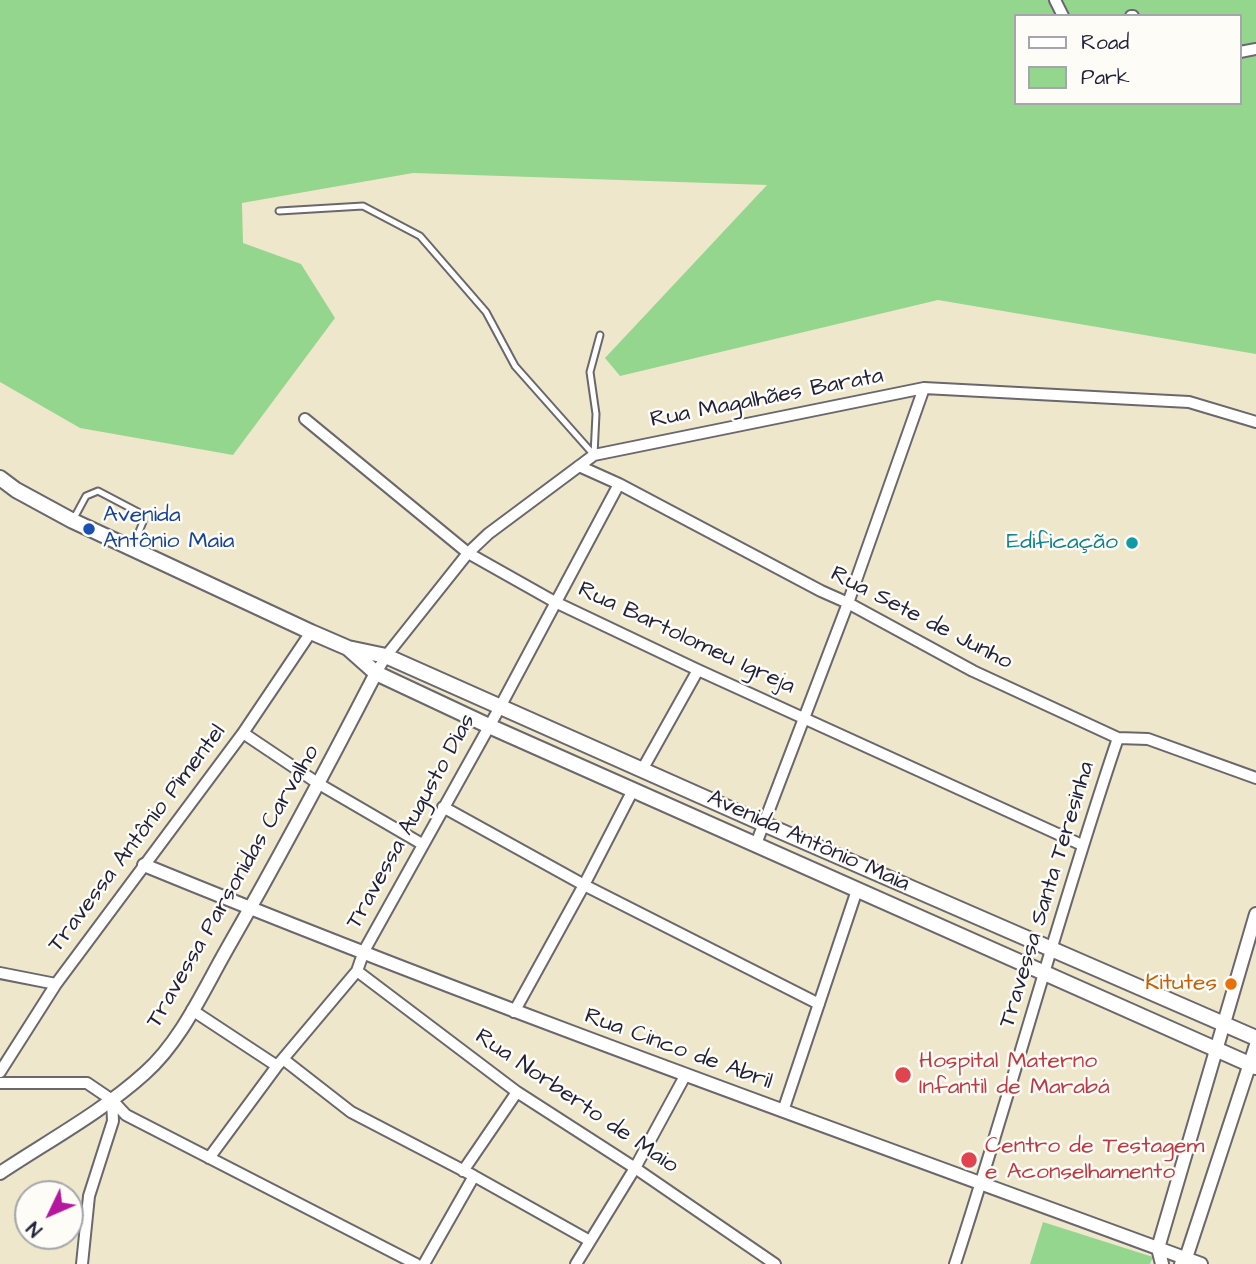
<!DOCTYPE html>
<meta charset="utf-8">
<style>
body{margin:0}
#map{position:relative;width:1256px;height:1264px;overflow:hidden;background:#efe7cb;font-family:"Architects Daughter",sans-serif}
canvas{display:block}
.legend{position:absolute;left:1014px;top:14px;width:228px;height:91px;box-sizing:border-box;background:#fdfcf7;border:2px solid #a5a5ac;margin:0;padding:9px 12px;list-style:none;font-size:21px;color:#22223b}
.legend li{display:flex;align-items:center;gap:14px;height:35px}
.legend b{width:35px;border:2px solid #a5a5ac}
.north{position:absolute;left:14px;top:1180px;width:70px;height:70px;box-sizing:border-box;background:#fdfcf7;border:2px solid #a5a5ac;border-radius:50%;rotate:226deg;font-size:19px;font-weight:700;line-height:28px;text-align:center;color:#22223b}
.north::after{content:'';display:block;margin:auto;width:24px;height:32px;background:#b5179e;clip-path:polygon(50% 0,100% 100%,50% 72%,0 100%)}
</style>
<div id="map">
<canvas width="1256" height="1264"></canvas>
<ul class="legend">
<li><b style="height:9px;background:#fff"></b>Road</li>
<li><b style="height:19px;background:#95d68e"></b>Park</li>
</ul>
<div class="north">N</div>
</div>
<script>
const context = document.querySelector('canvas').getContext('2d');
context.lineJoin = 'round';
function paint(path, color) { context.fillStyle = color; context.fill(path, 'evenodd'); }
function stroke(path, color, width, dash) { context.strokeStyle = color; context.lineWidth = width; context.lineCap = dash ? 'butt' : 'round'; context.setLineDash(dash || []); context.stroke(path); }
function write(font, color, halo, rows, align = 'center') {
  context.font = font + ' "Architects Daughter",sans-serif'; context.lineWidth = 5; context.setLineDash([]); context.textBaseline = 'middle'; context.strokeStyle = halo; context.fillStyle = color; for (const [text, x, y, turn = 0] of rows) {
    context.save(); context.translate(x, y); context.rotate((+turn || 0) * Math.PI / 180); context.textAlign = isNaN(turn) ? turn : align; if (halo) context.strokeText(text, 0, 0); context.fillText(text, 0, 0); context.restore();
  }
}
const green = new Path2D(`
 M 0,0 L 1256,0 L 1256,354 L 938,300 L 620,376 L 605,358 L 767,185 L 413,173 L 242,203 L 243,243 L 301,264 L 335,318 L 233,455 L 80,428 L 0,382 ZM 1016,16 L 1240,16 L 1240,103 L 1016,103 Z
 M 1043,1222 L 1153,1257 L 1150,1264 L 1030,1264 Z`);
const service = new Path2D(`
 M 279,211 L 363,206 L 420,236 L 486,312 L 515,366 L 594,455 L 596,414 L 590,372 L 600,335
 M 73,520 L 86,496 L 98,491 L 138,512 L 143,522 L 133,546`);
const minor = new Path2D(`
 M 1055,0 L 1063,16
 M 1131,16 L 1133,16
 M 1240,52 L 1256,49
 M 305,419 L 468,553 L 555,602 L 698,670 L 1082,845
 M 579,466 L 619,484 L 821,591 L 848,603 L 973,671 L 1118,738 L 1148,739 L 1256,778
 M 376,673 L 386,656 L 468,553 L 488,534 L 594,455 L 924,388 L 1189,402 L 1256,422
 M 243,733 L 319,784 L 422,844
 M 642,770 L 698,670
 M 443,807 L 584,885 L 819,1004
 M 756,844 L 848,603 L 924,388
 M 357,971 L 517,1092 L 635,1168 L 775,1264
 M 0,973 L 56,984
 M 192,1010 L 277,1066
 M 514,1012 L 584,885 L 633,790
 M 283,1059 L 351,1112 L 474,1176 L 590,1241
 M 0,1072 L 56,984 L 243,733 L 311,632
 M 0,1083 L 87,1083 L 112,1100 L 126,1115 L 416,1264
 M 783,1111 L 857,890
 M 209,1158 L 277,1066 L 357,971 L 364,951 L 500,707 L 619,484
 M 463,1171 L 517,1092
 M 82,1264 L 89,1196 L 113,1121 L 112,1100
 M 424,1264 L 474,1176
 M 576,1264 L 635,1168 L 685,1076
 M 955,1264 C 1012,1089 1059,912 1118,738`);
const tertiary = new Path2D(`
 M 144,865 C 493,1008 848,1134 1201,1264
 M 0,1173 C 48,1141 102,1112 145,1073 C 181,1041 203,991 227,949 C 279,858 328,766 376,673
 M 1162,1264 L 1158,1248 L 1256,914
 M 1181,1264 L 1186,1258 L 1256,1045`);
const secondary = new Path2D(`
 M 0,478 L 16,490 L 73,521 L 311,632 L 348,648 L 386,656 L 764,824 L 1256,1038
 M 349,649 L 376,673 L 489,726 L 1256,1067`);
const markers = [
 [89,529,7,"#1a4fb4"],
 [1132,543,7,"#0f9aa8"],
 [1231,984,7,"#e8710a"],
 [903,1075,9,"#e0444e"],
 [969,1160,9,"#e0444e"]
];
const streetNames = [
 ["Rua Magalhães Barata",767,399,-11],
 ["Rua Sete de Junho",921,619,27],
 ["Rua Bartolomeu Igreja",686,639,25],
 ["Travessa Augusto Dias",412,822,-61],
 ["Travessa Antônio Pimentel",138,839,-53],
 ["Avenida Antônio Maia",808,842,24],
 ["Travessa Parsonidas Carvalho",234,887,-60],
 ["Travessa Santa Teresinha",1048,895,-73],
 ["Rua Cinco de Abril",678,1050,20],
 ["Rua Norberto de Maio",576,1102,34]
];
const transitNames = [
 ["Avenida",103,516],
 ["Antônio Maia",103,542]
];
const cultureNames = [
 ["Edificação",1118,543]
];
const foodNames = [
 ["Kitutes",1217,984]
];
const healthNames = [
 ["Hospital Materno",919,1062],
 ["Infantil de Marabá",919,1088],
 ["Centro de Testagem",985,1147],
 ["e Aconselhamento",985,1173]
];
paint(green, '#95d68e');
stroke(service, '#6a676d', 9);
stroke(minor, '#6a676d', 14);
stroke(tertiary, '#6a676d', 16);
stroke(secondary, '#6a676d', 18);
stroke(service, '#fff', 5);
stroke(minor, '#fff', 10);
stroke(tertiary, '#fff', 12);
stroke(secondary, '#fff', 14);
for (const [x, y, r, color] of markers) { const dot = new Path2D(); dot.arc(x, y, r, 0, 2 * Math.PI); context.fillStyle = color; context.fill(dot); stroke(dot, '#fdfcf7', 2.5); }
write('23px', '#22223b', '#fdfcf7', streetNames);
write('23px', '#164399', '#fdfcf7', transitNames, 'left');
write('23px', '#0d838f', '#fdfcf7', cultureNames, 'right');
write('23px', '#c56008', '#fdfcf7', foodNames, 'right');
write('23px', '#be3a42', '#fdfcf7', healthNames, 'left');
</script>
